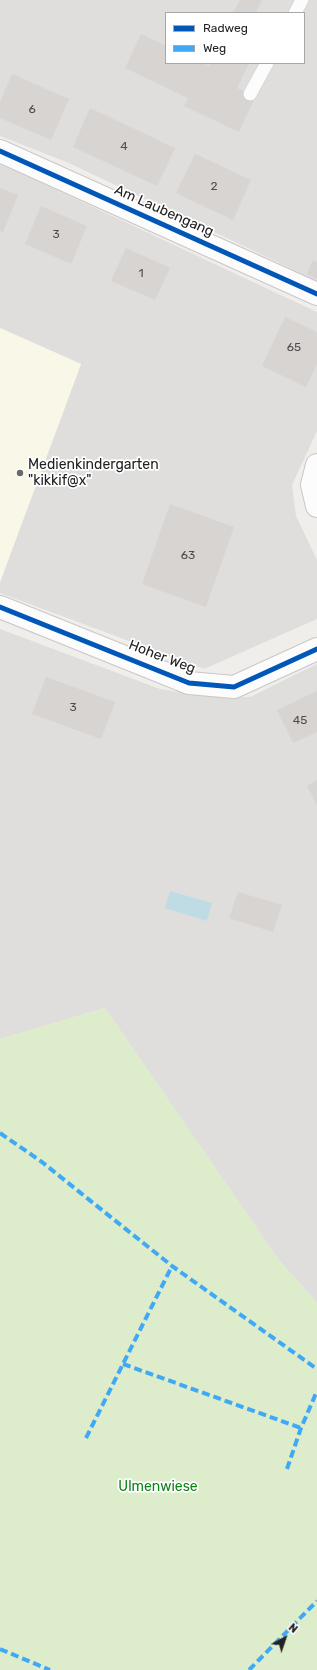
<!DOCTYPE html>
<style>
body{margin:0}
#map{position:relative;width:317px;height:1670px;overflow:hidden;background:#f0eeeb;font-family:Rubik,sans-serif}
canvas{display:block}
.legend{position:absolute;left:165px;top:12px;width:140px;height:52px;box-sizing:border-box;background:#fff;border:1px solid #a7a7a7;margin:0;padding:5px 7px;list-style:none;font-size:12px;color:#222}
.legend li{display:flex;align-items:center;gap:8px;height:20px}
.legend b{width:20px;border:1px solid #a7a7a7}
.north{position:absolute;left:265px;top:1618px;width:40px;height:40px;-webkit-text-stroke:3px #fff;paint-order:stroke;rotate:40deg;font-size:11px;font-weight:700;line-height:16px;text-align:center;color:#222}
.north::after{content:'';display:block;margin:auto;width:14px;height:18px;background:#222;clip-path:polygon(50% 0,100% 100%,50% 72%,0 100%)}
</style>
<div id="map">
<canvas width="317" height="1670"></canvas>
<ul class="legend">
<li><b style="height:5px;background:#0057b8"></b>Radweg</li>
<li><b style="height:5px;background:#3fa9f5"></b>Weg</li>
</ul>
<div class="north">N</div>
</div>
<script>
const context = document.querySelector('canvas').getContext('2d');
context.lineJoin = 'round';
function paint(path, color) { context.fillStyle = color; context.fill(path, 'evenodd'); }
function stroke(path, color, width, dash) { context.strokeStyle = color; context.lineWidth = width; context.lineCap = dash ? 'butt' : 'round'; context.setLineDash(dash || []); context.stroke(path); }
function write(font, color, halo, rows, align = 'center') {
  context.font = font + ' Rubik,sans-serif'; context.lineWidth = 3.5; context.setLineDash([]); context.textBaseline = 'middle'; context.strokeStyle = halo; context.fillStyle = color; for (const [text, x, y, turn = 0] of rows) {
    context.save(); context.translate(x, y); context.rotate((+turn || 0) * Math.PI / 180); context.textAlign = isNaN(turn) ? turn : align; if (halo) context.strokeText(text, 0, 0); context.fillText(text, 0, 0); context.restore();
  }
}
const residential = new Path2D(`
 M 0,0 L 317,0 L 317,281 L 69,163 L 0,136 ZM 166,13 L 304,13 L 304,63 L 166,63 Z
 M 0,165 L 12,169 L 317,312 L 317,431 L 292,485 L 296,516 L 317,560 L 317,619 L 204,669 L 0,593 L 0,582 L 81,364 L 0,328 Z
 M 0,629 L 160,689 L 211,697 L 250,697 L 317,664 L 317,1303 L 278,1259 L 105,1008 L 0,1039 Z`);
const education = new Path2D(`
 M 0,328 L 81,364 L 0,582 Z`);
const grass = new Path2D(`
 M 105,1008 L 278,1259 L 317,1303 L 317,1670 L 0,1670 L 0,1039 Z`);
const water = new Path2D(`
 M 170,891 L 212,903 L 207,921 L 165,908 Z`);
const building = new Path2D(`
 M 240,0 L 262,0 L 256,13 L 233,13 Z
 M 141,34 L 166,46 L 166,63 L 203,63 L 209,66 L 210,63 L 249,63 L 237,88 L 255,97 L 239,132 L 184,106 L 188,98 L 125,68 Z
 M 12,74 L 69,99 L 51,140 L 0,118 L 0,102 Z
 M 90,108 L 175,148 L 157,186 L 73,147 Z
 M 195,154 L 251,180 L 233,220 L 176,193 Z
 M 0,188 L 18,195 L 3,232 L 0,231 Z
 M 41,206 L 87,226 L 71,264 L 25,244 Z
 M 126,248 L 170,268 L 155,300 L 111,281 Z
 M 313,260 L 317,262 L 317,279 L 307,274 Z
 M 285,317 L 317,332 L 317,364 L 306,387 L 262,366 Z
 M 170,504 L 234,527 L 206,607 L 142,584 Z
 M 46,677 L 115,702 L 101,739 L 32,714 Z
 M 317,691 L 317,732 L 293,743 L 277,710 Z
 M 317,780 L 317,805 L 307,786 Z
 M 238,892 L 282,905 L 273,932 L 229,918 Z`);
const service = new Path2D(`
 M 295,13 L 302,0
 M 250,94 L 267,63`);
const minor = new Path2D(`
 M 0,151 L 317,294
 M 317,465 L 312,485 L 317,506
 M 0,607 L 189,683 L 234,687 L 317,649`);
const quiet = new Path2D(`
 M 0,1133 L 42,1162 L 172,1266 L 317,1369
 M 123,1364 L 301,1428
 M 86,1438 L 172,1266
 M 287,1469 L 301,1428 L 317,1391
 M 0,1649 L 50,1670
 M 249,1670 L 317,1601`);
const cycleway = new Path2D(`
 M 0,151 L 317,294
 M 0,607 L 189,683 L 234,687 L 317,649`);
const markers = [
 [20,473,4,"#6a6968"]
];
const numberNames = [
 ["6",32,110],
 ["4",124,147],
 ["2",214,187],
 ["3",56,235],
 ["1",141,274],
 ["65",294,348],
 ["63",188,556],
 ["3",73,708],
 ["45",300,721]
];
const streetNames = [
 ["Am Laubengang",164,211,24],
 ["Hoher Weg",162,657,21]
];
const poiNames = [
 ["Medienkindergarten",28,465],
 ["\"kikkif@x\"",28,481]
];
const parkNames = [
 ["Ulmenwiese",158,1487]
];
paint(residential, '#dfdedc');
paint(education, '#f8f7e8');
paint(grass, '#ddeccb');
paint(water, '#bfdbe3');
paint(building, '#d7d4d2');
stroke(service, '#c9c8c7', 14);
stroke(minor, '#c9c8c7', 24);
stroke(service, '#fdfcfc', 13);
stroke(minor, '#fdfcfc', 22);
stroke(quiet, '#3fa9f5', 4, [8, 4]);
stroke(cycleway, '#0057b8', 5);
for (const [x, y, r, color] of markers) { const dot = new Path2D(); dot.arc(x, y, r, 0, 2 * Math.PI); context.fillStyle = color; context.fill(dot); stroke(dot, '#fff', 1.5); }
write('12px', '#4f4e4e', null, numberNames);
write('14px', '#222', '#fff', streetNames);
write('14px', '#222', '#fff', poiNames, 'left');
write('14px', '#0c8416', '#fff', parkNames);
</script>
